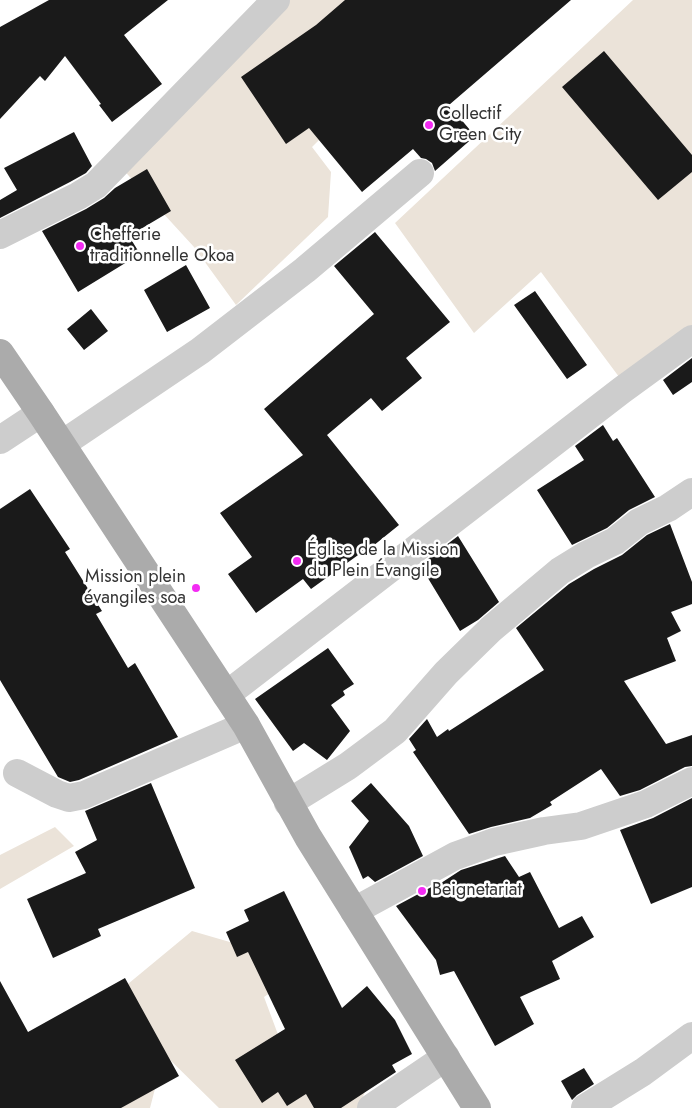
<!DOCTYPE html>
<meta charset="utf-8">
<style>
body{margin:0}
canvas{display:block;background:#fff}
</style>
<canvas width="692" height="1108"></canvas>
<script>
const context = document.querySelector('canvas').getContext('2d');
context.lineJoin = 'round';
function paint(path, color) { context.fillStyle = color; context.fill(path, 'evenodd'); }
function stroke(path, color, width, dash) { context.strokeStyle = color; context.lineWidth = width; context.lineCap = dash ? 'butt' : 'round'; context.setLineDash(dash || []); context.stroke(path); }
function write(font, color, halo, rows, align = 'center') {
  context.font = font + ' Jost,sans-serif'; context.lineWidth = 5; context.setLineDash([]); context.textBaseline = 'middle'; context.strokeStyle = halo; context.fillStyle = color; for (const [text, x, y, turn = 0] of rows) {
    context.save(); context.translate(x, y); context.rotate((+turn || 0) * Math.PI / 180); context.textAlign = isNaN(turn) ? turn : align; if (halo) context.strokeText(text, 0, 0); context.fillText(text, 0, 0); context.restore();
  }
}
const green = new Path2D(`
 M 273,0 L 460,0 L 312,147 L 331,172 L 328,217 L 236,305 L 194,247 L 118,164 Z
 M 633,0 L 692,0 L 692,338 L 628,389 L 541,272 L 474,333 L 395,223 Z
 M 55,827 L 74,846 L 0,889 L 0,855 Z
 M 192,931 L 271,954 L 316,961 L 264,997 L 289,1064 L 382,1053 L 358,1108 L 219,1108 L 164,1054 L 150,1108 L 0,1108 L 0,1023 L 36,1060 Z`);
const building = new Path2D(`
 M 49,0 L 168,0 L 124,35 L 162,84 L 112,122 L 99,105 L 101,104 L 65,56 L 45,81 L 40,76 L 0,119 L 0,27 Z
 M 345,0 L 571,0 L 449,105 L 475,136 L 435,171 L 432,163 L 426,159 L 421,158 L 413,149 L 362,192 L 309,128 L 286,144 L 241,77 L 316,25 Z
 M 604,51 L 692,155 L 692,172 L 658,200 L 562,87 Z
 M 74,132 L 92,166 L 86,173 L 70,182 L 0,218 L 0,200 L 17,190 L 4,168 Z
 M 147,169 L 171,211 L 129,236 L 140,254 L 78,292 L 42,231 L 86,209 L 104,198 L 115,188 Z
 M 375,232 L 450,322 L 406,358 L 422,378 L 382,411 L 371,398 L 327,435 L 399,525 L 373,546 L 372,545 L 311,589 L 303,579 L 256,613 L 228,574 L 252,557 L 220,513 L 303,455 L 264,409 L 374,314 L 334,266 Z
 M 186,265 L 210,308 L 167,332 L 144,290 Z
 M 535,291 L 587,365 L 567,379 L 514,305 Z
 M 91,309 L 108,331 L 84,350 L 67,329 Z
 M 692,358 L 692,382 L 673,395 L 663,380 Z
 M 603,425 L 613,441 L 617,438 L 655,497 L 629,510 L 607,528 L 572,545 L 537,490 L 584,460 L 575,446 Z
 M 30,489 L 70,549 L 65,552 L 102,611 L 96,614 L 128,668 L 135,663 L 178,737 L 79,780 L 70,782 L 58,777 L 0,680 L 0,509 Z
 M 670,524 L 692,582 L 692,604 L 671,612 L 681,631 L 667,638 L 676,661 L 624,681 L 666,744 L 692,735 L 692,766 L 685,767 L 640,790 L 620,796 L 601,769 L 550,802 L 552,805 L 530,818 L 491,827 L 469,834 L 413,752 L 416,750 L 409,739 L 427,719 L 437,737 L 448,729 L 449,731 L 544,670 L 516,628 L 569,584 L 594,569 L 622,555 L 647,535 Z
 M 458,536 L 499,602 L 478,620 L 460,631 L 420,565 Z
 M 328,648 L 354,684 L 343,691 L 345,695 L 331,705 L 350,731 L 327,760 L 304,743 L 293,751 L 255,699 Z
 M 151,783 L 195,888 L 98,929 L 101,936 L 53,958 L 27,899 L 86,873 L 75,852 L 97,840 L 85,811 Z
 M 371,783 L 409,826 L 423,856 L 375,882 L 368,876 L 363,879 L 349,847 L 369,821 L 351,801 Z
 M 692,798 L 692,887 L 651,904 L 620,830 L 653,818 Z
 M 505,856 L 519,877 L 530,872 L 559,928 L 582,916 L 594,937 L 552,961 L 560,979 L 520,997 L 534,1024 L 495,1046 L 454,971 L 440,975 L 436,960 L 396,906 L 437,884 L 438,885 L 461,870 Z
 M 284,891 L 342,1008 L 367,986 L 395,1020 L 412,1054 L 392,1065 L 396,1072 L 341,1108 L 314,1108 L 306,1094 L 287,1106 L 278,1092 L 262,1103 L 235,1060 L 285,1029 L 248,952 L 237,957 L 226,932 L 249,921 L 244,910 Z
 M 125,978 L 179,1076 L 121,1108 L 0,1108 L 0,981 L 28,1032 Z
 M 584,1068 L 594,1084 L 577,1095 L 572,1100 L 561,1081 Z`);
const minor = new Path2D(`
 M 0,235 L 78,196 L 96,185 L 276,0
 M 0,440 L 41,413
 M 62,444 L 200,351 L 305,270 L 420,173
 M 226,695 L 622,390 L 692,339
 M 17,773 L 57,794 L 69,798 L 84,795 L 246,725
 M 288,803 L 348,766 L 395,731 L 446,673 L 491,629 L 560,571 L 586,555 L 615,541 L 639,522 L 668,508 L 692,492
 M 354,911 L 455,856 L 494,842 L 544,831 L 581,826 L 646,804 L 692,781
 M 371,1108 L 446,1057
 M 585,1108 L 643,1072 L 692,1036`);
const major = new Path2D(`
 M 0,353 L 41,413 L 246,725 L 308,837 L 477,1108`);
const markers = [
 [429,125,5,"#f32bf3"],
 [80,246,5,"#f32bf3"],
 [297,561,5,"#f32bf3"],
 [196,588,5,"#f32bf3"],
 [422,891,5,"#f32bf3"]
];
const poiNames = [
 ["Collectif",439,115],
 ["Green City",439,136],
 ["Chefferie",90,236],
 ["traditionnelle Okoa",90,257],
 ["Église de la Mission",307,551],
 ["du Plein Évangile",307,572],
 ["Mission plein",186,578,"right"],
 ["évangiles soa",186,599,"right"],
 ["Beignetariat",432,891]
];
paint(green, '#ebe3d9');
paint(building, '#1a1a1a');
stroke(minor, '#cdcdcd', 28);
stroke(major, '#ababab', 28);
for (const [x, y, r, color] of markers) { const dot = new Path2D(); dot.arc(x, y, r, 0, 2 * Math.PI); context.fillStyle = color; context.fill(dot); stroke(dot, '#fff', 2); }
write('18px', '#333', '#fff', poiNames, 'left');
</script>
